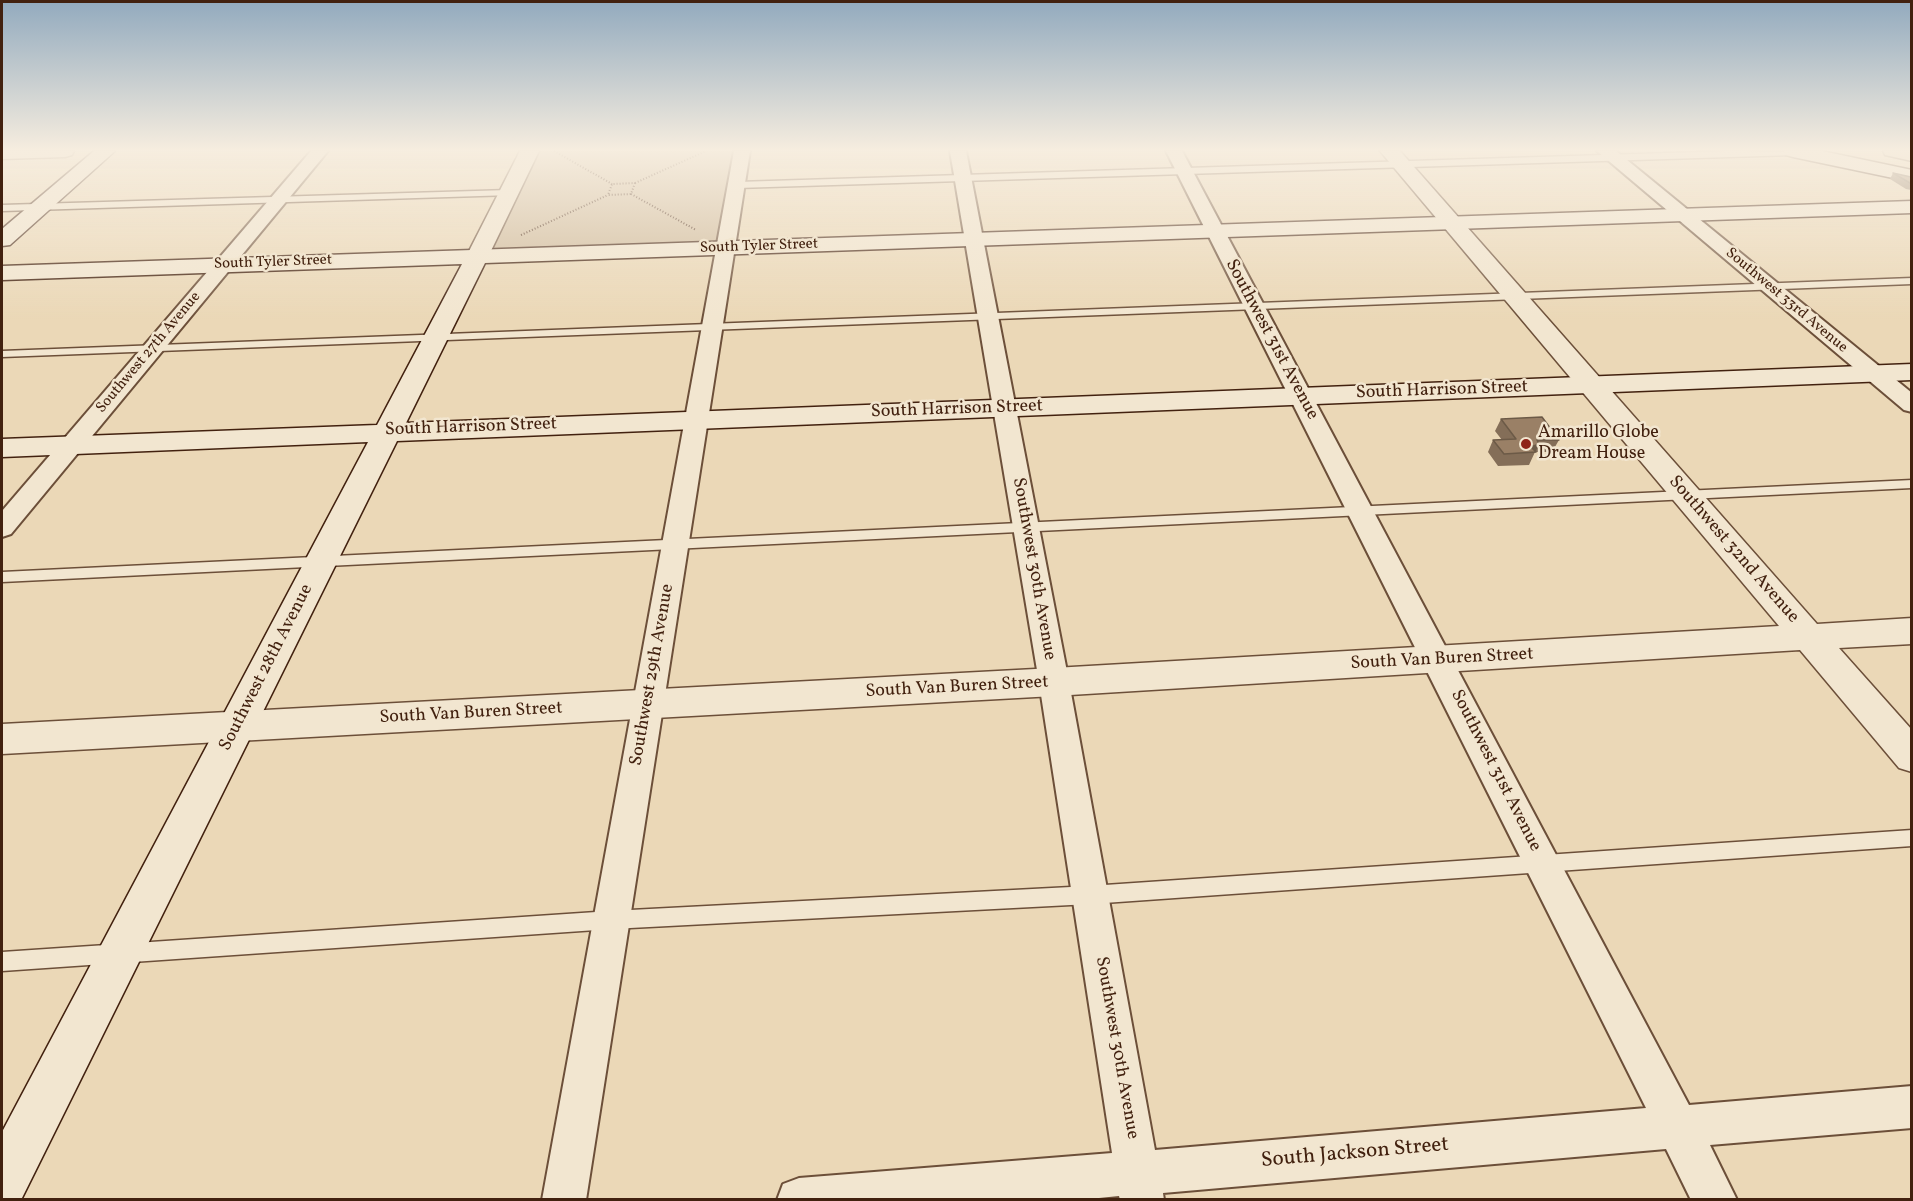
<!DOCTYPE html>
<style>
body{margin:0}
#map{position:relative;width:1913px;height:1201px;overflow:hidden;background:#ebd8b7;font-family:Vollkorn,serif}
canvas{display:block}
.frame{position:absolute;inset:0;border:3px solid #42210f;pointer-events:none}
</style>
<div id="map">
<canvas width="1913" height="1201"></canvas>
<div class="frame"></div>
</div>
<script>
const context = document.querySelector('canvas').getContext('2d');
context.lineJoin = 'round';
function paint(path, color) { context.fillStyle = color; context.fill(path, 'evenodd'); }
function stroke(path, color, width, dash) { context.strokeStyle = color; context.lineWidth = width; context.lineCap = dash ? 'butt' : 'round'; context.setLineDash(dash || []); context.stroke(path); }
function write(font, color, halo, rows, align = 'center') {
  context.font = font + ' Vollkorn,serif'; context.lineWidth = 5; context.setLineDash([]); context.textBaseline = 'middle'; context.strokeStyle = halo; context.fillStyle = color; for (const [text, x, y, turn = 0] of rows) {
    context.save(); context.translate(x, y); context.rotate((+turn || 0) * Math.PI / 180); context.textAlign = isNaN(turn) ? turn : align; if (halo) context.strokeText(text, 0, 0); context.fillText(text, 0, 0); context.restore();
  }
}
const green = new Path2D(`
 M 537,151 L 734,151 L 716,244 L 487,252 Z`);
const path = new Path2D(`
 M 554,151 L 612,184
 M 635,183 L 706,151
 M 635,183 L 631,194 L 608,195 L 612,184 Z
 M 631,194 L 696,230
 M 521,235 L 608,195`);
const service = new Path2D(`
 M 1731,151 L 1798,152 L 1794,155 L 737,188 L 732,185 L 737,182 Z
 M 509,190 L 512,191 L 512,195 L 2,211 L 2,205 Z
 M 1912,278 L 1912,284 L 2,357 L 2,351 Z
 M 1912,480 L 1912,488 L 2,582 L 2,572 Z
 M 1912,830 L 1912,846 L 1090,904 L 611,929 L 2,971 L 2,952 L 611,911 L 1090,886 Z`);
const minor = new Path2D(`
 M 311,151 L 328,151 L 11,534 L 2,537 L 2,511 Z
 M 734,151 L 750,151 L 586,1200 L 542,1200 Z
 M 950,151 L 966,151 L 1069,682 L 1155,1150 L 1646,1108 L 1166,151 L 1182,151 L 1689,1105 L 1912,1086 L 1912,1128 L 1710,1145 L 1737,1200 L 1691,1200 L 1666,1149 L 1163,1193 L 1164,1200 L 1120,1200 L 1119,1196 L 1079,1200 L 777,1200 L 783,1184 L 799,1178 L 1112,1153 L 1039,682 Z
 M 1597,151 L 1616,151 L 1912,393 L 1912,412 L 1904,410 Z`);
const tertiary = new Path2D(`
 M 2,151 L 74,151 L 72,155 L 65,157 L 2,159 Z
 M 520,151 L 539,151 L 488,257 L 485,262 L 477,264 L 469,262 L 466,257 Z
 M 1380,151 L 1400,151 L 1817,624 L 1912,618 L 1912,644 L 1839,648 L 1912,730 L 1912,772 L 1899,768 L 1800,650 L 1054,696 L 2,754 L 2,724 L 1054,668 L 1779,626 Z`);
const secondary = new Path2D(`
 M 94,151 L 115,151 L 10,245 L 2,246 L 2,229 Z
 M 1784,151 L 1822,151 L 1912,170 L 1912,182 L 1793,157 L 1786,155 Z
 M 1912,201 L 1912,213 L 485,263 L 406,423 L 1912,364 L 1912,380 L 397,441 L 21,1200 L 2,1200 L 2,1132 L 368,442 L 2,457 L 2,439 L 377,425 L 462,264 L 2,280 L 2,266 Z`);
const motorway = new Path2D(`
 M 1883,151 L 1912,151 L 1912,161 L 1885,155 Z`);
const wall = new Path2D(`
 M 1893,173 L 1911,177 L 1911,190 L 1906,189 L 1890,179 Z
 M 1501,419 L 1559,440 L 1552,452 L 1535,452 L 1529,465 L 1498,466 L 1488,452 L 1493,440 L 1502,440 L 1495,431 Z`);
const shadedWall = new Path2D(`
 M 1539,444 L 1535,453 L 1531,447 Z`);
const building = new Path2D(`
 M 1893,173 L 1911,177 L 1911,184 L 1910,183 Z
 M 1542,417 L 1559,440 L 1537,440 L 1539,444 L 1531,447 L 1536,452 L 1504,454 L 1493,440 L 1516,439 L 1501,419 Z`);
const markers = [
 [1526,444,6,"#8f2418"]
];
const farStreetnames = [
 ["South Tyler Street",759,247,-2],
 ["South Tyler Street",273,263,-2],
 ["Southwest 33rd Avenue",1786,301,40],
 ["Southwest 27th Avenue",149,353,-50]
];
const streetNames = [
 ["Southwest 31st Avenue",1271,340,62],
 ["South Harrison Street",1442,391,-2],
 ["South Harrison Street",957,410,-2],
 ["South Harrison Street",471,428,-2],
 ["Southwest 32nd Avenue",1733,550,49],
 ["Southwest 30th Avenue",1033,569,80],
 ["South Van Buren Street",1442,660,-3],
 ["Southwest 28th Avenue",267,668,-63],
 ["Southwest 29th Avenue",653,675,-80],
 ["South Van Buren Street",957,688,-3],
 ["South Van Buren Street",471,714,-3],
 ["Southwest 31st Avenue",1495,771,63],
 ["Southwest 30th Avenue",1116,1048,80]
];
const poiNames = [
 ["Amarillo Globe",1538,434],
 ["Dream House",1538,455]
];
const nearStreetnames = [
 ["South Jackson Street",1355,1154,-5]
];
paint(green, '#ceb99a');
stroke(service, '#6c4f39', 3);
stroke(minor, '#6c4f39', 4);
stroke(tertiary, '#6c4f39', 3);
stroke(secondary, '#42210f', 3);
stroke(motorway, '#42210f', 3);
stroke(path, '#42210f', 2, [1, 2]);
paint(service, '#f2e6d0');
paint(minor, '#f2e6d0');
paint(tertiary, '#f2e6d0');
paint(secondary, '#f2e6d0');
paint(motorway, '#ebd8b7');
paint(wall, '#846e58');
paint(shadedWall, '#6c5a47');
paint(building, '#9a8066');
stroke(building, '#6c5a47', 1.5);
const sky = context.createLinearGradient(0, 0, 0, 319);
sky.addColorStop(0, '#92aabe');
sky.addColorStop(0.47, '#f6eddf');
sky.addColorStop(1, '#f6eddf00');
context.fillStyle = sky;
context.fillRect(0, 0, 1913, 319);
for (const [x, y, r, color] of markers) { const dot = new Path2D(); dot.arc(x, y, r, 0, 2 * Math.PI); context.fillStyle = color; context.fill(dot); stroke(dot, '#f2e6d0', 2); }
write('15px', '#42210f', '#f2e6d0', farStreetnames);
write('18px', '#42210f', '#f2e6d0', streetNames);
write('18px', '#42210f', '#f2e6d0', poiNames, 'left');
write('21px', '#42210f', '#f2e6d0', nearStreetnames);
</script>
